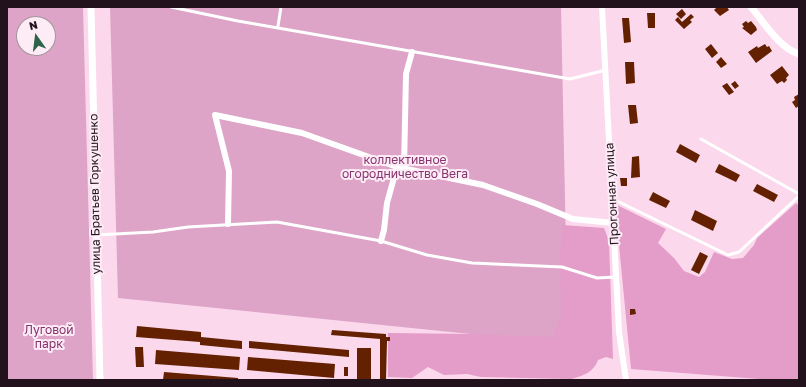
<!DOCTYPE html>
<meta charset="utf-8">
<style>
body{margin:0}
#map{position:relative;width:806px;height:387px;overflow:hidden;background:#fcd8ed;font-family:"Golos Text",sans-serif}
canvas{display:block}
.frame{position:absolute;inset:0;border:8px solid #21121b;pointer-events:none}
.north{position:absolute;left:16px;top:16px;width:40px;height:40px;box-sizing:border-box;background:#fdebf6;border:1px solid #a5949e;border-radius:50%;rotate:346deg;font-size:11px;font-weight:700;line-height:16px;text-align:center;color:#21121b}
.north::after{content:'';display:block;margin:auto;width:14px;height:18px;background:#2c634a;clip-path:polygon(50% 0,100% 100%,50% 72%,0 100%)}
</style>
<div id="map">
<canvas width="806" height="387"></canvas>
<div class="frame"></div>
<div class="north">N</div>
</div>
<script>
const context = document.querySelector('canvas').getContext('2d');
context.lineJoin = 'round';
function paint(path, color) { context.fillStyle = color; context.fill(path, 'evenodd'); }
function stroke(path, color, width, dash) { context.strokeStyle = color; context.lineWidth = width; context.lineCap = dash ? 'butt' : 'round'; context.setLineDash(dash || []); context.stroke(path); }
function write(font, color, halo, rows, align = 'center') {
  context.font = font + ' "Golos Text",sans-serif'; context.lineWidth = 4; context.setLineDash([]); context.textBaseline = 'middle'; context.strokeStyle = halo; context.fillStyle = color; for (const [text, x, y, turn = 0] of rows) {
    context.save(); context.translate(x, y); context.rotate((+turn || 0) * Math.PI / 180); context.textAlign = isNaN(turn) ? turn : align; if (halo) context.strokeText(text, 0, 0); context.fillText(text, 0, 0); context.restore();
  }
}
const green = new Path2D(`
 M 7,7 L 83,7 L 93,380 L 7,380 ZM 24,24 L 48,24 L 48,48 L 24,48 Z
 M 110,7 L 561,7 L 568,344 L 118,298 Z`);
const forest = new Path2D(`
 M 796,203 L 799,206 L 799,380 L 772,380 L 631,369 L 615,204 L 666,229 L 658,243 L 674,258 L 684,271 L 699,277 L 705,272 L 714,252 L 732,259 L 743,258 L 754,245 L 757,238 Z
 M 563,225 L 604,228 L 609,241 L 613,359 L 606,357 L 598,360 C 594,372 583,376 571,379 L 481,377 L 467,374 L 444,375 L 428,367 L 412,378 L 388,377 L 388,333 L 471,334 L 553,337 L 561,316 L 560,255 Z`);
const building = new Path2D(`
 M 717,7 L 727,7 L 729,10 L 720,16 L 714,10 Z
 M 682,9 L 686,14 L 681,19 L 676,14 Z
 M 647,13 L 655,13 L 655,28 L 648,28 Z
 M 691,14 L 694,17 L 690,20 L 692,22 L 684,29 L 675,20 L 678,17 L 682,22 Z
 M 622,18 L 629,18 L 631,42 L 624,43 Z
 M 746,21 L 748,23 L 751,21 L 756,27 L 757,30 L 751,35 L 742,28 L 744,27 L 742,24 Z
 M 711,44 L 718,53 L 712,58 L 705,49 Z
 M 765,44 L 767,47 L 769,46 L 772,51 L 756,63 L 748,52 L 757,46 L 758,48 Z
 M 721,57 L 727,64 L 721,68 L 716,62 Z
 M 625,62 L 634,62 L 635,83 L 626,84 Z
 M 782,66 L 789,75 L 786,78 L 787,80 L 784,83 L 782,81 L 777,84 L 770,75 Z
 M 735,81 L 739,86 L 735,89 L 731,84 Z
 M 727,83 L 734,92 L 729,95 L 722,86 Z
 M 799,94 L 799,106 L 796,108 L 792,102 L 795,100 L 794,97 Z
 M 628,105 L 636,105 L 638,123 L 630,124 Z
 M 680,144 L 700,155 L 696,163 L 676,152 Z
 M 639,156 L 640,177 L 631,178 L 632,157 Z
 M 719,164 L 740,175 L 736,182 L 715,172 Z
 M 620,178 L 627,178 L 627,186 L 621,186 Z
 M 757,184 L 778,195 L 774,202 L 753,191 Z
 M 653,192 L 670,201 L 666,208 L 649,200 Z
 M 695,210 L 717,221 L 713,231 L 691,220 Z
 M 700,252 L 708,256 L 699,274 L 691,270 Z
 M 630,309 L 635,309 L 636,314 L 630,315 Z
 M 137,326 L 201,332 L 201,337 L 242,341 L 242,349 L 200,345 L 200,342 L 136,337 Z
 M 332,330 L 386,334 L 386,337 L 390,337 L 390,341 L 387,341 L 386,380 L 380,380 L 380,339 L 331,335 Z
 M 249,341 L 349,350 L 349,357 L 249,348 Z
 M 135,347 L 143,347 L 144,367 L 136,367 Z
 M 357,348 L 371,348 L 371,380 L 357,380 Z
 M 156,350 L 240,357 L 239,370 L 155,364 Z
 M 248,357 L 335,364 L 334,378 L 247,370 Z
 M 344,367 L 348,367 L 348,376 L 344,376 Z
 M 164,372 L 238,378 L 238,380 L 163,380 Z`);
const service = new Path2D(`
 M 171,7 L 238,21 L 570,79 L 606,70
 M 278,26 L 281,7
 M 701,139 L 799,194
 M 613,199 L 728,255 L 739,252 L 799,196
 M 96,235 L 153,232 L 188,227 L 277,222 L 381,241 L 427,255 L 472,263 L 562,267 L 597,278 L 616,277`);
const minor = new Path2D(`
 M 602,7 L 619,332 L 626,380
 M 404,168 L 406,74 L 412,52
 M 228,224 L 229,171 L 215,115 L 302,133 L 397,167 L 483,185 L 537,204 L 573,219 L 613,223
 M 381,241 L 384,230 L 387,203 L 397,167`);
const tertiary = new Path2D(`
 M 91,7 L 100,380
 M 751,7 C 764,22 780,49 799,54`);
const parkNames = [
 ["коллективное",405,160],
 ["огородничество Вега",405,174],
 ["Луговой",49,330],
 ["парк",49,344]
];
const streetNames = [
 ["улица Братьев Горкушенко",95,194,-91],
 ["Прогонная улица",612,194,-93]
];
paint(green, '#dda4c7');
paint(forest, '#e49cc9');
paint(building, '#642101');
stroke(service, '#fff', 3);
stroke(minor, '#fff', 6);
stroke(tertiary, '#fff', 7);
write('12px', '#87336d', '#fdebf6', parkNames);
write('12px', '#21121b', '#fdebf6', streetNames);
</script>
